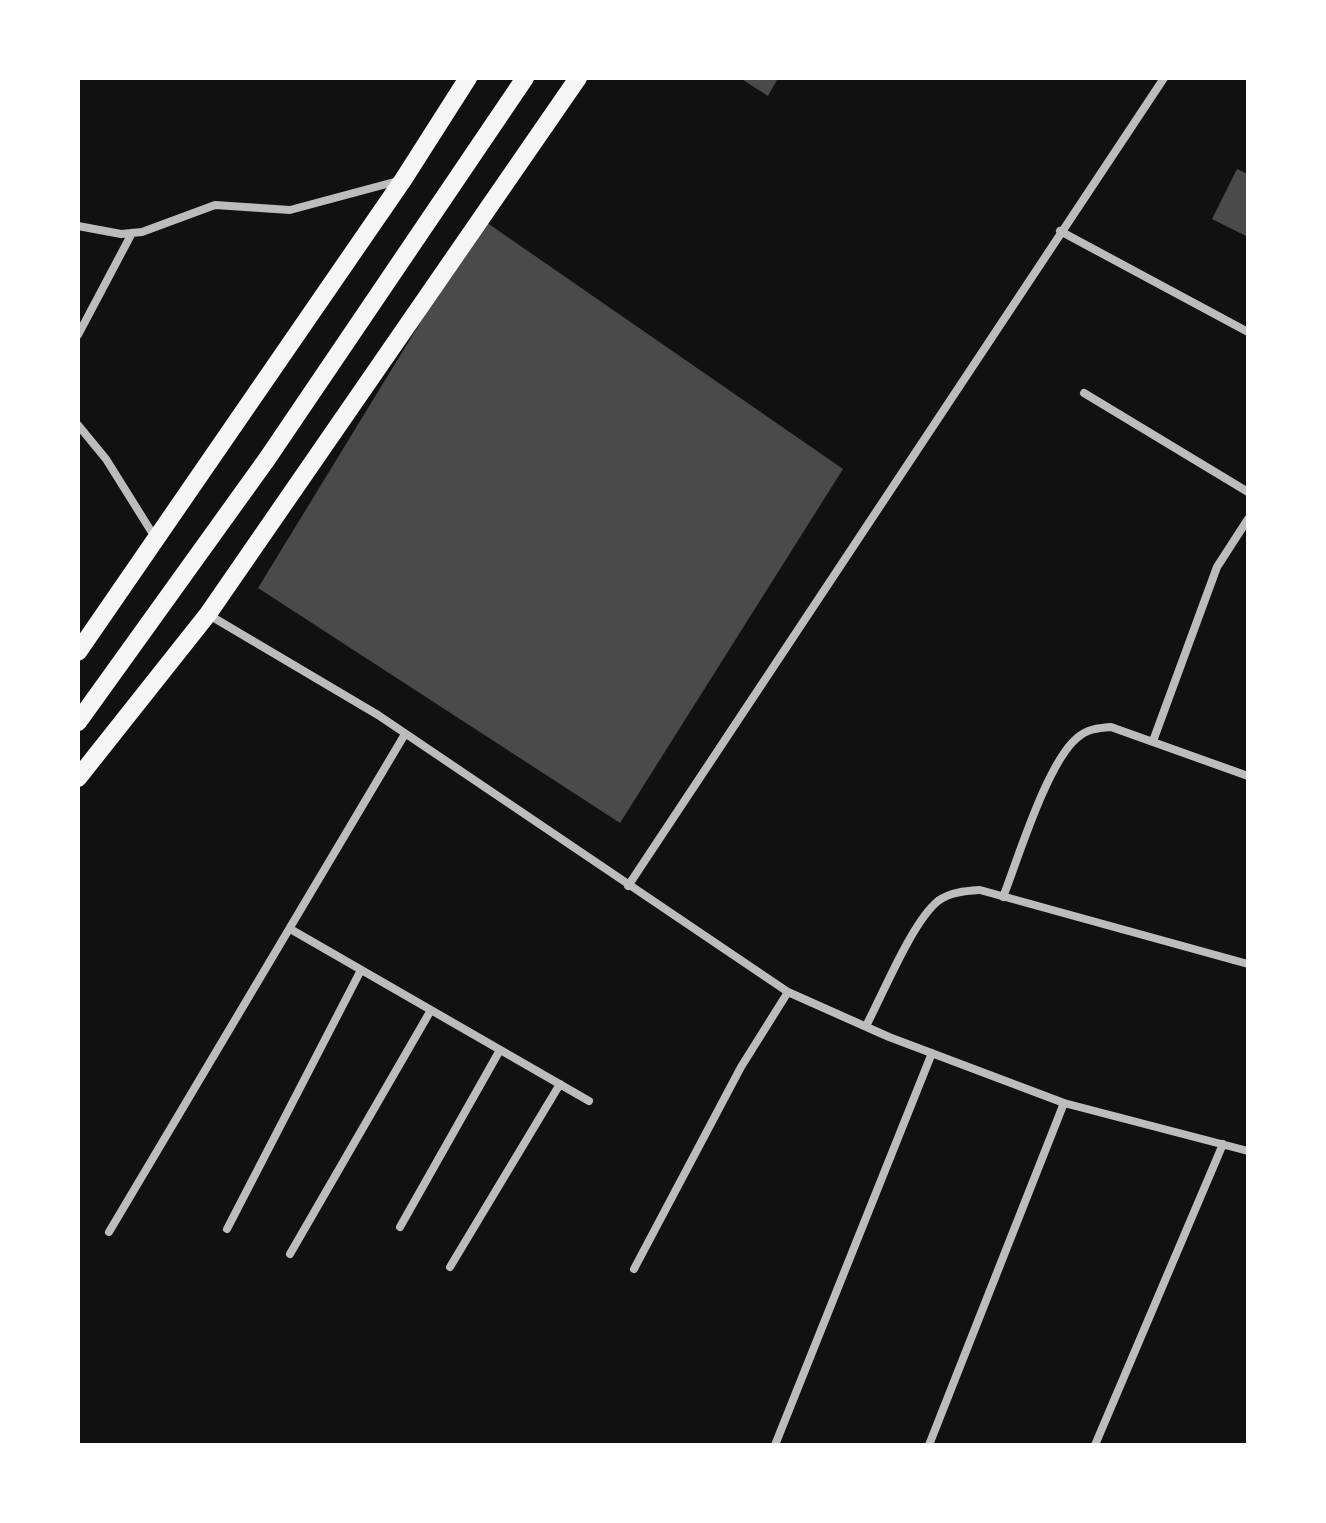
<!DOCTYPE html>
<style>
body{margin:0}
#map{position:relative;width:1326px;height:1523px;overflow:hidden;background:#111;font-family:"Zilla Slab",serif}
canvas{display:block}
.frame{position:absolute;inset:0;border:80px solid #fff;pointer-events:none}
</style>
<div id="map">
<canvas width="1326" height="1523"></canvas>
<div class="frame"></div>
</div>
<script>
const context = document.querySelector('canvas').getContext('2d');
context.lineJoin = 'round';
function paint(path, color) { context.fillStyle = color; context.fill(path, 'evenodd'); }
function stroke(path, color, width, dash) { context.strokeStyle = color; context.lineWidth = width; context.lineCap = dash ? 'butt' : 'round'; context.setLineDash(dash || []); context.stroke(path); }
const building = new Path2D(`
 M 740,78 L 778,78 L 768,96 Z
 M 1237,169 L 1248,174 L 1248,237 L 1212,219 Z
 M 483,220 L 843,469 L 620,823 L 258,588 Z`);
const minor = new Path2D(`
 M 78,226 L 121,234 L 142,232 L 215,205 L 290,210 L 398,181
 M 1060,231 L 1248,332
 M 78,335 L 132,233
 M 1084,393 L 1248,492
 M 78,425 L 106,459 L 156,539
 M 209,615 L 378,715 L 788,992 L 889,1037 L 1064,1103 L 1248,1151
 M 1153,741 L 1217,567 L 1248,519
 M 628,886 L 1164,78
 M 1003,897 C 1018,859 1047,763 1077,738 C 1087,729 1098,728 1111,727 L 1248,776
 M 292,930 L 589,1101
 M 866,1026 C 883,994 912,922 938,901 C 950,892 966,891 980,890 L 1248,964
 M 400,1227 L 500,1050
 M 227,1229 L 361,970
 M 109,1232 L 405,734
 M 290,1254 L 431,1010
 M 450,1267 L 560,1084
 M 634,1269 L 741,1067 L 788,992
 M 775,1445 L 932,1053
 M 929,1445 L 1064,1103
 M 1095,1445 L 1223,1144`);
const primary = new Path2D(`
 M 78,652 L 403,180 L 468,78
 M 78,722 L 267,459 L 525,78
 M 78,778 L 208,614 L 578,78`);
paint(building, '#4a4a4a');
stroke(minor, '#bcbcbc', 8);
stroke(primary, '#f5f5f5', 18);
</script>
